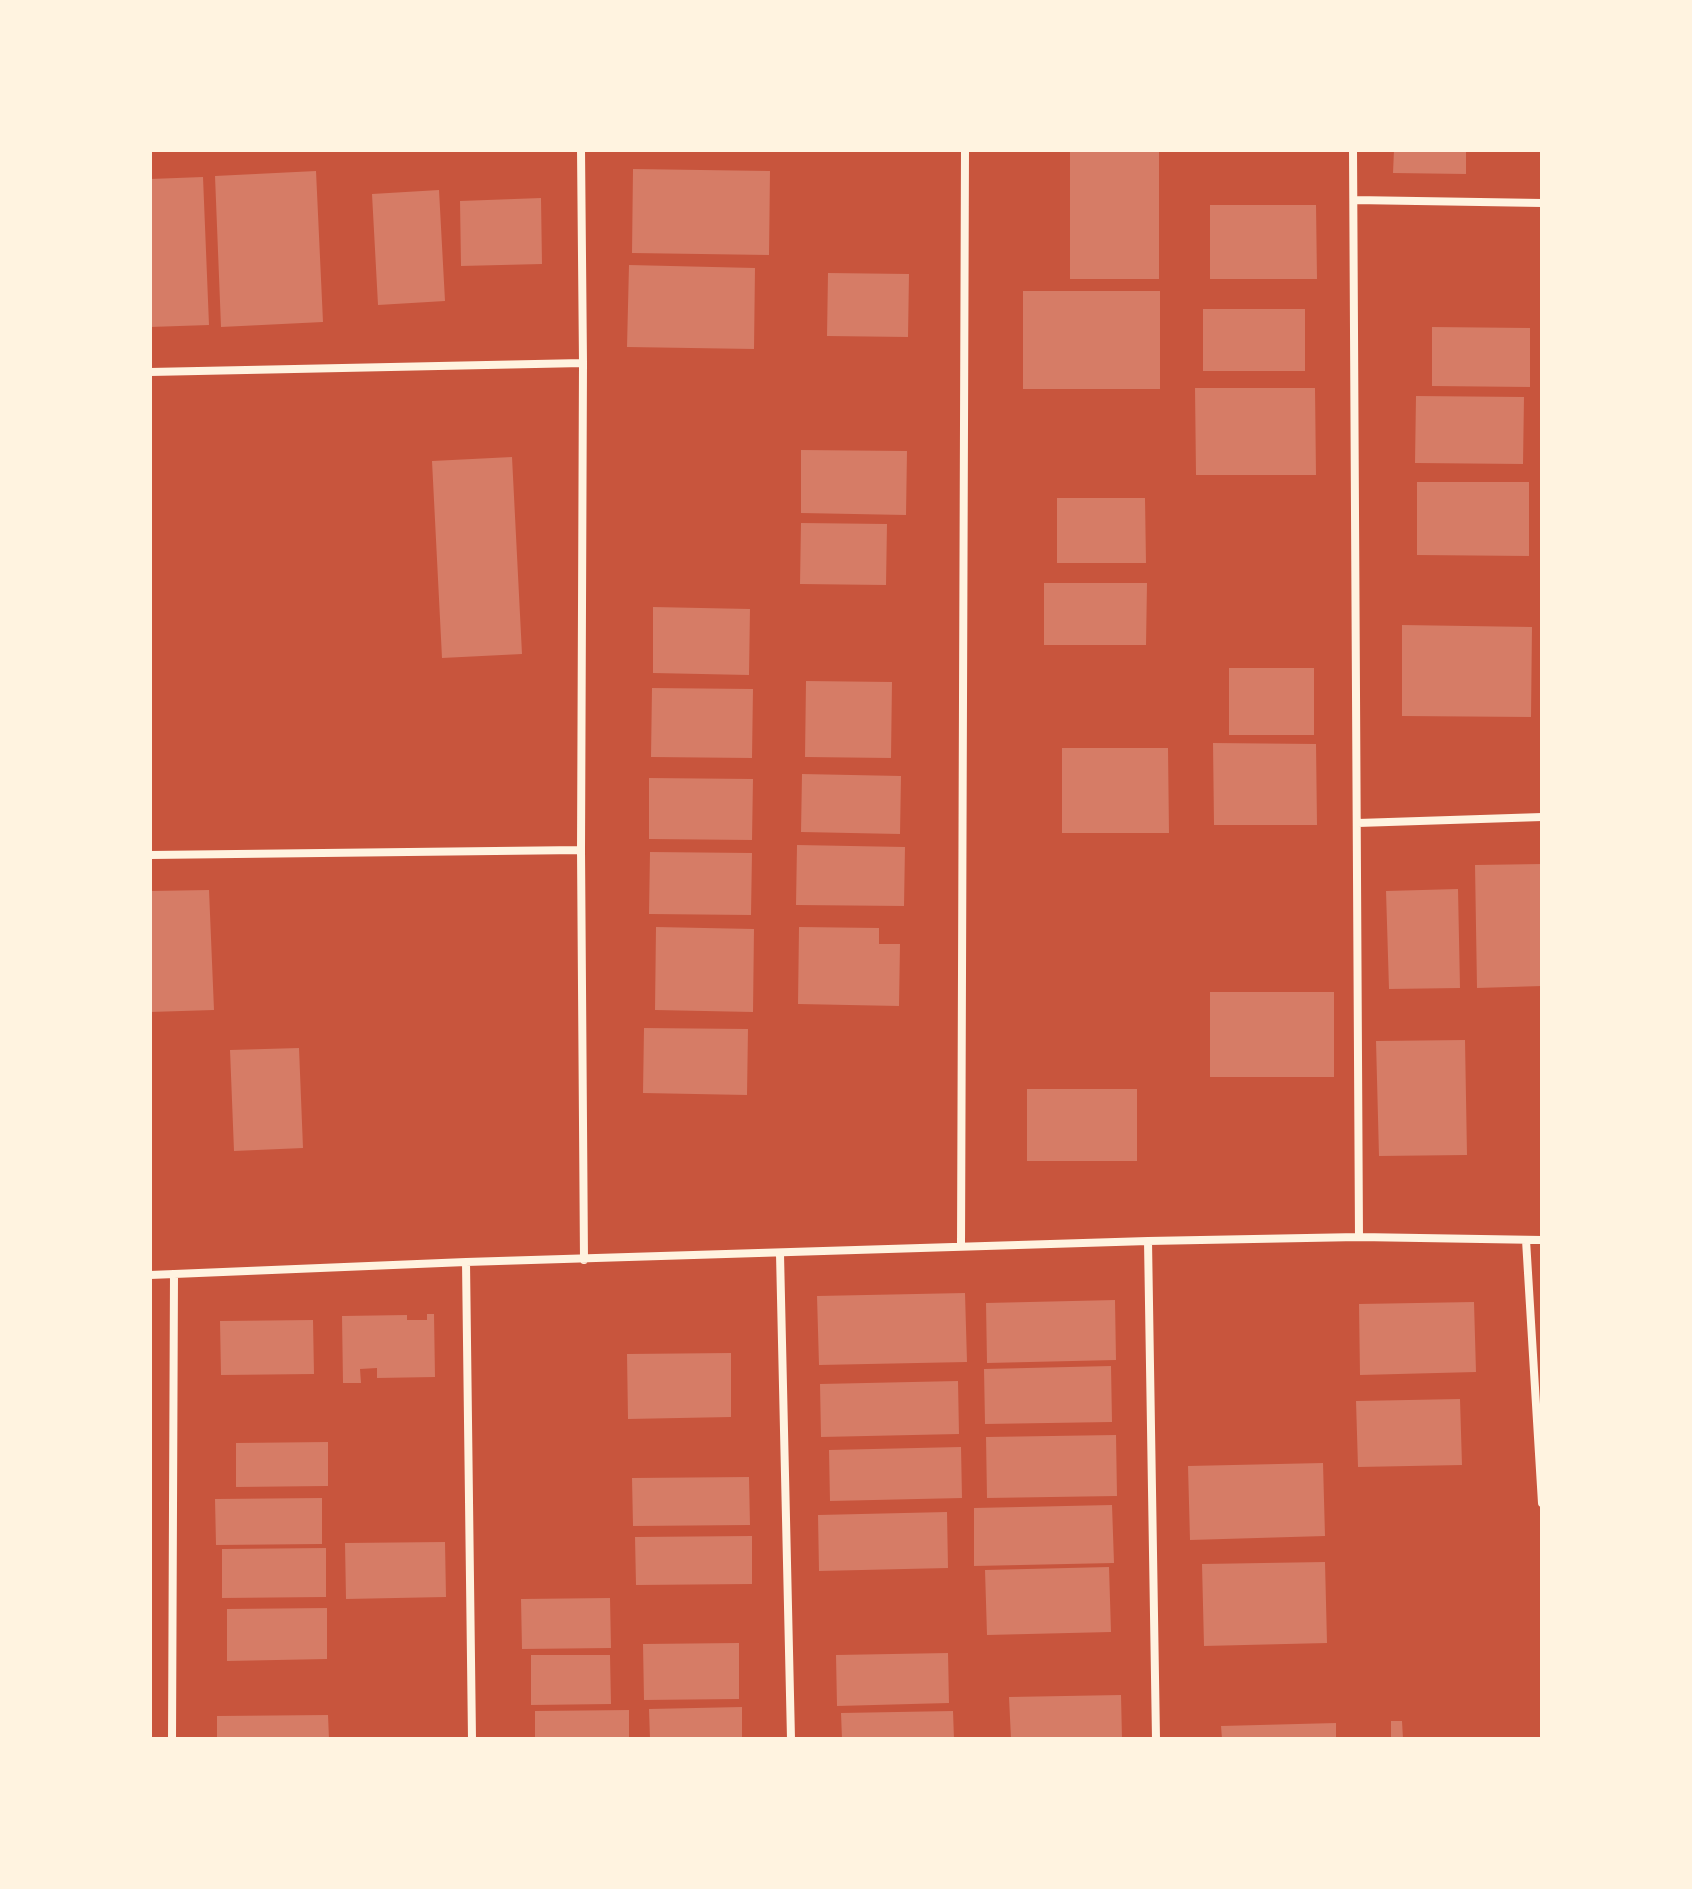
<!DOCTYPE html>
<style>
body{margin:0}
#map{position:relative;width:1692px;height:1889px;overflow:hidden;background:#c8553d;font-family:"PT Sans",sans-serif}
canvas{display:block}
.frame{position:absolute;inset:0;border:152px solid #fff3e0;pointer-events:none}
</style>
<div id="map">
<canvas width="1692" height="1889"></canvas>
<div class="frame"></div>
</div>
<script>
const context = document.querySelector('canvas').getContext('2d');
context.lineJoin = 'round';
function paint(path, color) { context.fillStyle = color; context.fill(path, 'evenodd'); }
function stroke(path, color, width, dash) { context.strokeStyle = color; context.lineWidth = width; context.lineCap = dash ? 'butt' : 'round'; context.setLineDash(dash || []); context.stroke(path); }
const building = new Path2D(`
 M 1070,150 L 1159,150 L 1159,279 L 1070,279 Z
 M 1394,150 L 1466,150 L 1466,174 L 1393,173 Z
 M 633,169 L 770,171 L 769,255 L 632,253 Z
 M 316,171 L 323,322 L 221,327 L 215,176 Z
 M 203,177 L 209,325 L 150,327 L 150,179 Z
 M 439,190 L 445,301 L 378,305 L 372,194 Z
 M 541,198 L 542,264 L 461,266 L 460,201 Z
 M 1210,205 L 1316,205 L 1317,279 L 1210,279 Z
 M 629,265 L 755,268 L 754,349 L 627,347 Z
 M 828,273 L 909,274 L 908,337 L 827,336 Z
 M 1023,291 L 1160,291 L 1160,389 L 1023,389 Z
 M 1203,309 L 1305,309 L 1305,371 L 1203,371 Z
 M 1432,327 L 1530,328 L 1530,387 L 1432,386 Z
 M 1195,388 L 1315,388 L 1316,475 L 1196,475 Z
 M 1416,396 L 1524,397 L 1523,464 L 1415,463 Z
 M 801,450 L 907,451 L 906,515 L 801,513 Z
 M 512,457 L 522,654 L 442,658 L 432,461 Z
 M 1417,482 L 1529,482 L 1529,556 L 1417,555 Z
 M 1057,498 L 1145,498 L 1146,563 L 1057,563 Z
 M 801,523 L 887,524 L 886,585 L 800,584 Z
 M 1044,583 L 1147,583 L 1146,645 L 1044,645 Z
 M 653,607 L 750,609 L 749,675 L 653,673 Z
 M 1402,625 L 1532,627 L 1531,717 L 1402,716 Z
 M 1229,668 L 1314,668 L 1314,735 L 1229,735 Z
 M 806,681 L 892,682 L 891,758 L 805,757 Z
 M 652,688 L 753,689 L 752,758 L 651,757 Z
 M 1213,743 L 1316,744 L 1317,825 L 1214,825 Z
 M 1062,748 L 1168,748 L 1169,833 L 1062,833 Z
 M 802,774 L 901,776 L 900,834 L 801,832 Z
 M 649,778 L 753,779 L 752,840 L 649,839 Z
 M 797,845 L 905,847 L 904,906 L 796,905 Z
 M 650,852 L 752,853 L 751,915 L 649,914 Z
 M 1542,864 L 1542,986 L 1477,988 L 1475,865 Z
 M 1458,889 L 1460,988 L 1389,989 L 1386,891 Z
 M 209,890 L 214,1010 L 150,1012 L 150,891 Z
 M 656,927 L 754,929 L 753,1012 L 655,1010 Z
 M 799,927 L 879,928 L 879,944 L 900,944 L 899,1006 L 798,1004 Z
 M 1210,992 L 1334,992 L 1334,1077 L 1210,1077 Z
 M 644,1028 L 748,1029 L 747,1095 L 643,1093 Z
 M 1465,1040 L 1467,1155 L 1379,1156 L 1376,1041 Z
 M 299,1048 L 303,1148 L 234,1151 L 230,1050 Z
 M 1027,1089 L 1137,1089 L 1137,1161 L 1027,1161 Z
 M 965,1293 L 967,1362 L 819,1365 L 817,1296 Z
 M 1115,1300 L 1116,1360 L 987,1363 L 986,1303 Z
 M 1474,1302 L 1476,1372 L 1360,1375 L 1359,1304 Z
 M 427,1314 L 434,1314 L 435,1377 L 377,1378 L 377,1368 L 360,1369 L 361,1383 L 343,1383 L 342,1316 L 407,1315 L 407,1320 L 427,1320 Z
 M 313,1320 L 314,1374 L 221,1375 L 220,1321 Z
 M 731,1353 L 731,1417 L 628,1419 L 627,1354 Z
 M 1111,1366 L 1112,1422 L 985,1424 L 984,1369 Z
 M 958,1381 L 959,1434 L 821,1437 L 820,1384 Z
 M 1460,1399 L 1462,1465 L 1358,1467 L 1356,1401 Z
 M 1116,1435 L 1117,1496 L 987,1498 L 986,1437 Z
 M 328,1442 L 328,1486 L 236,1487 L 236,1443 Z
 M 961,1447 L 962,1498 L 830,1501 L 829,1450 Z
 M 1323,1463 L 1325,1536 L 1190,1540 L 1188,1466 Z
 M 749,1477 L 750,1525 L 633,1526 L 632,1478 Z
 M 322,1498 L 322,1544 L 216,1545 L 215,1499 Z
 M 1112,1505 L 1114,1563 L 974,1566 L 974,1508 Z
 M 947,1512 L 948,1568 L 819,1571 L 818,1515 Z
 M 752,1536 L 752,1584 L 636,1585 L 635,1537 Z
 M 445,1542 L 446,1597 L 346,1599 L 345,1543 Z
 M 326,1548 L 326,1597 L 222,1598 L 222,1549 Z
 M 1325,1562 L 1327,1643 L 1204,1646 L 1202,1564 Z
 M 1109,1567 L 1111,1632 L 987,1635 L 985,1570 Z
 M 610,1598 L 611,1648 L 522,1649 L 521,1599 Z
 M 327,1608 L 327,1659 L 227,1661 L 227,1609 Z
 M 739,1643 L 739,1699 L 644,1700 L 643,1644 Z
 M 948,1653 L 949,1703 L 837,1706 L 836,1655 Z
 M 531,1655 L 610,1655 L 611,1704 L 531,1705 Z
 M 1121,1695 L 1122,1739 L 1011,1739 L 1009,1697 Z
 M 742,1707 L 742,1739 L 650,1739 L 649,1709 Z
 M 629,1710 L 629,1739 L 535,1739 L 535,1711 Z
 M 953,1711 L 954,1739 L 842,1739 L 841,1713 Z
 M 328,1715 L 329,1739 L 217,1739 L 217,1716 Z
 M 1391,1721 L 1402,1721 L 1403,1739 L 1391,1739 Z
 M 1336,1723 L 1336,1739 L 1222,1739 L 1221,1726 Z`);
const minor = new Path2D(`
 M 581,150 L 583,363 L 581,850 L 584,1260
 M 1353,150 L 1359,1237
 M 1354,200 L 1542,203
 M 150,372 L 583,363
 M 1358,823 L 1542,817
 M 150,855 L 581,850
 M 1526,1240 L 1542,1503
 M 1148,1241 L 1156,1739
 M 961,1246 L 965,150
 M 780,1254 L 791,1739
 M 466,1262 L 472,1739
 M 150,1275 L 466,1262 L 1148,1241 L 1359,1237 L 1542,1240
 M 172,1739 L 174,1274`);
paint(building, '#d67c66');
stroke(minor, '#fff3e0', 8);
</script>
